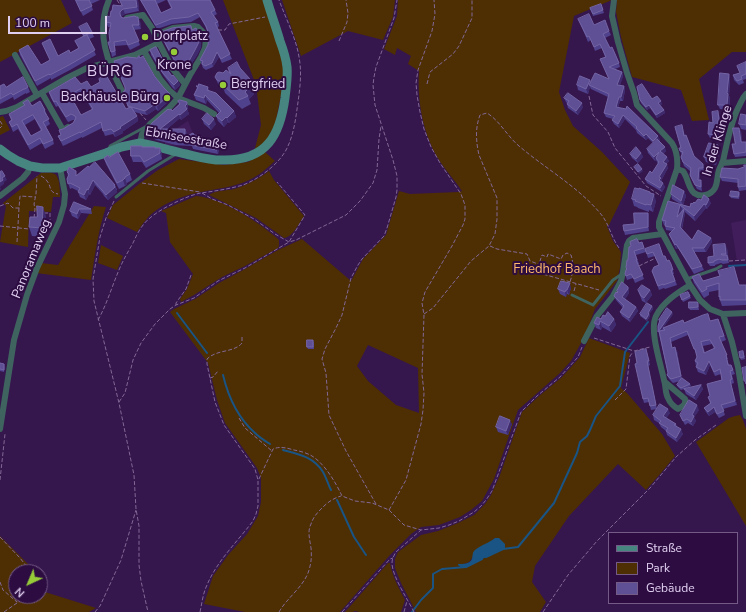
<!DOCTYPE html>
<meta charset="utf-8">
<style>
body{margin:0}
#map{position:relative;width:746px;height:612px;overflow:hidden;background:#36174d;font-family:"Nunito Sans",sans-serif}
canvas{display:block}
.legend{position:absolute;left:608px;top:532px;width:130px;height:72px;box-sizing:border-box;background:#2c0c41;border:1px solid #745a87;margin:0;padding:5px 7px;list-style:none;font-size:12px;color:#e0cff0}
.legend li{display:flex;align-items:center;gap:8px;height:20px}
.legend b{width:20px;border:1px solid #745a87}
.north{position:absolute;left:8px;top:564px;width:40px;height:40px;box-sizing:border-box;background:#2c0c41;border:1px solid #745a87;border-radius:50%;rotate:224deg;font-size:11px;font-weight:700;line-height:16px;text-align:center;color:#e0cff0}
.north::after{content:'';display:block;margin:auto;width:14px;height:18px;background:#97cc39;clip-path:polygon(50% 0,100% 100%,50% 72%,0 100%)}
.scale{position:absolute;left:8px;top:16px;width:99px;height:18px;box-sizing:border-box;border:2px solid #e0cff0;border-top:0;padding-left:5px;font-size:12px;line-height:14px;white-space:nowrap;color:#e0cff0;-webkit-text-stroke:3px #2c0c41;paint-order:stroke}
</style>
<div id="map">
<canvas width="746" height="612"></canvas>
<ul class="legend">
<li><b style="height:5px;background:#478680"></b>Straße</li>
<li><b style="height:11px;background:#4e2e03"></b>Park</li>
<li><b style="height:11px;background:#5f5096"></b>Gebäude</li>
</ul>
<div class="north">N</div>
<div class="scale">100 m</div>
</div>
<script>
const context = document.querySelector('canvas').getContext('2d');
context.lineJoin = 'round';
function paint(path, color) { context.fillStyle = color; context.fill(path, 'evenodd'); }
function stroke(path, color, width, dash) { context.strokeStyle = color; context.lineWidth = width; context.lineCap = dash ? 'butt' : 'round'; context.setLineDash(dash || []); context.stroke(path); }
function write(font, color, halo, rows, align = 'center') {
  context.font = font + ' "Nunito Sans",sans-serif'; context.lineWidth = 4; context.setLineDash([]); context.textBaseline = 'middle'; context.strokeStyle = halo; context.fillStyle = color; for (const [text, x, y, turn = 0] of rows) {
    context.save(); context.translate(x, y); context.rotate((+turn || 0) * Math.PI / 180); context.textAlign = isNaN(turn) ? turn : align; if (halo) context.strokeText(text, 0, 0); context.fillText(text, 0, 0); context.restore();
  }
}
const built = new Path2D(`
 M 188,121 L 192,131 L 189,146 L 165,145 L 165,136 Z
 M 746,220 L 746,260 L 737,261 L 731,223 Z`);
const green = new Path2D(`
 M 0,0 L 61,0 L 72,23 L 0,62 Z
 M 223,0 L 264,0 L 284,65 L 285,75 L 275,125 L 266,141 L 254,152 L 261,125 L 256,85 Z
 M 282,0 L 395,0 L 393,17 L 383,40 L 348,31 L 301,56 Z
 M 398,0 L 612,0 L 574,16 L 559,92 L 565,110 L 573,126 L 602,152 L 630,182 L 609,225 L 607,226 L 613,241 L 621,252 L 620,268 L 617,281 L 595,309 L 585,336 L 571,361 L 560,373 L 518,410 L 494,479 L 482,501 L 471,510 L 460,517 L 439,525 L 421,527 L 411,534 L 390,555 L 340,612 L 245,612 L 204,604 L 213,576 L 228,555 L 247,534 L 258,516 L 261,502 L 261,478 L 257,468 L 225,423 L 217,400 L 208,363 L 170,312 L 174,309 L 195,299 L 219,283 L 245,269 L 278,250 L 302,239 L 351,281 L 363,259 L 386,235 L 399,191 L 410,194 L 458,192 L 462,191 C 455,181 448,173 441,163 C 423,136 417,102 419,71 L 408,64 L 411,56 L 397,48 L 395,55 L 384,49 L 397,16 ZM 368,345 L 418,368 L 419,413 L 396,405 L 368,381 L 357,366 Z
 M 617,0 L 746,0 L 746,52 L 732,52 L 699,79 L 709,120 L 692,121 L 681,90 L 632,77 L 621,37 L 616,12 Z
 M 3,116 L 10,130 L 0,135 L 0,117 Z
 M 265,152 L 275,161 C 268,167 261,174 253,178 C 239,186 222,188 206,191 C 187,194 158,204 146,220 C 142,224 140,228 137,232 L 107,218 L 113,205 L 139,184 L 158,170 L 179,159 L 224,165 L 248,162 Z
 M 269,171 L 274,180 L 304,216 C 299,223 293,237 284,238 L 256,218 L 209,195 C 215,190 226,191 234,189 C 247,185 258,179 269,171 Z
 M 41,173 C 44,173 51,172 55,174 C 60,177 60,192 60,197 L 53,197 L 51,212 L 29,211 L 28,247 L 0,242 L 6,206 L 3,203 Z
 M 196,196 C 222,198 257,221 277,238 L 279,240 L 279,246 L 278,248 L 245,266 L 222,277 L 194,295 L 181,302 L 180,299 L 187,289 L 193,274 L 170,242 L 166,213 L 161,211 Z
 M 94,206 L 106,207 C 98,231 95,255 91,280 L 36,273 L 41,263 L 58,265 Z
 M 101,245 L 123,256 L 117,270 L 98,263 Z
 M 589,338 L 630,353 L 621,388 L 627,393 L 662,434 L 675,456 L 661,473 L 646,490 L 618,464 L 569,516 L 535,566 L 532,582 L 546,602 L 540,612 L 416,612 L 401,583 L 395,568 L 395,559 L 398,552 L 421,535 L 438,531 L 458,523 L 474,515 L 485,504 L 491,495 L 500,475 L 522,412 L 539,396 L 562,377 L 580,357 ZM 495,538 L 505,547 L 466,567 L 458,564 C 464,565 470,563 472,558 Z
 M 740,415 L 743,420 L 746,429 L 746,526 L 696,442 L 729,418 L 735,416 Z
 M 0,536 L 36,572 L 16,572 L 16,596 L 40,596 L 40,577 L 46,584 L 45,592 L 96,608 L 89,612 L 0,612 Z
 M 388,563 L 390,563 C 392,576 399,588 405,600 L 401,612 L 359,612 L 355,611 L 353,612 L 345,612 Z`);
const water = new Path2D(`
 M 495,538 L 499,538 L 505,544 L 505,548 L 466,567 L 462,568 L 458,565 L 458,564 C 463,564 470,564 472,559 C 473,555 472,553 475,550 C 481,545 489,543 495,538 Z`);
const stream = new Path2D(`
 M 729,266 L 746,265
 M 177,313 L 207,353
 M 223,375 C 228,396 238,418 255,433 C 259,437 265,441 270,444
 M 283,450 C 298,454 314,457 323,472 C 326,477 328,484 331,490
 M 337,500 L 354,537 L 366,555
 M 486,557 L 503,549 L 518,547 L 554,503 L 577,453 L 580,442 L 587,436 L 590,430 L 596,416 L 620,386 L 625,352 L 648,322
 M 412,612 L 421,600 L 433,588 L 433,574 L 442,569 L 466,567 L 482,559`);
const path = new Path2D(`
 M 117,0 L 121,6
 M 218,30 L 225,30 L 229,24 L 265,17
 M 339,41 L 347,22 L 348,13 L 346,0
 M 427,84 L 430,72 L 453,54 L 459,46 L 472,18 L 472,0
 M 589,96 L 593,115 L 608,132 L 615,148 L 646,186 L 661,196
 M 140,113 L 146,120
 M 0,121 L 2,124 L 2,126 L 0,128
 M 41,176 C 43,177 46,179 47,181 C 52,187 48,192 58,194
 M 142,183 L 200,192
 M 202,193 L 212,199 L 228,205 L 254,219 L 275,234 L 289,242 L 296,240 L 346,215 L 360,201 L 373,183 L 377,170 L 379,139 L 381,126
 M 114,201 L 106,218 L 100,237 L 93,279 L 94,301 L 119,403 L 134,475 L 136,509 L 139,526 L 139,565 L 141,581 L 148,612
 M 0,206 L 8,203 L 13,208 L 19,208 L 20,196 L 35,197
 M 44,213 L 50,213 L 50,223 L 51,224
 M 34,218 L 35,209 L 34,204 L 36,194 L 37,176
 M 0,226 L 29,229
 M 17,242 L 19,208
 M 490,246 L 497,249 L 527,254 L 530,261 L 538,264
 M 729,261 L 746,260
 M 639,266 L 645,263 L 656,258
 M 532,271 L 599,290
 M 536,273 L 542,255 L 547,257 L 548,254 L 561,259 L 563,255 L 567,253 L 571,255 C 574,264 573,273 570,282
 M 574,291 L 576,284
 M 176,305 L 176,303 L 186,289 L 191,275
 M 424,314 L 433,308 L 471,261 L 489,246 L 495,234 L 497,219 L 497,198 L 479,155 C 476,142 475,128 480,115 L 487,113 C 500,121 507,136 519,146 C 546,169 577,186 600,213 C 609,223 611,237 619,248
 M 98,320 C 107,304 112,286 119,270 C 123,260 128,252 133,243 C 137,234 142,224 150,218 C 160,209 188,195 201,193 C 215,191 229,189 243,185 C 259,179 281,163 288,146 C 294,133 296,117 298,102 C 300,88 302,72 299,57 C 296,38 286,19 279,0
 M 242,337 L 242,343 C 234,353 217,349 207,359 L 207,364 L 215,402 L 224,425 L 255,469 L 258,480
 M 594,338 L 634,351 L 650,347
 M 210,378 L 213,377 L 218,371
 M 615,400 L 626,389 L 630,356 L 633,352
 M 119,402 L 125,393 L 133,360 L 141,343 L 155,324 L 170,309 L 176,305 L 194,298 L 218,281 L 245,268 L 289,242 L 305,215 L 277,182
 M 239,418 L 245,428 L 272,451
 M 0,480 L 5,434
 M 376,504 L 346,451 L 329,415 L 326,373 L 322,359 L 325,349 L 336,328 L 342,315 L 351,278 L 358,265 L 362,259 L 384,236 L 387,228 L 396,197 L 397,190 L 397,176 L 393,160 L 375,105 L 373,85 L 374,77 L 376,67 L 394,18 L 397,0
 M 389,510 L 406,480 L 421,424 L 423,410 L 424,393 L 422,374 L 424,315 L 422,303 L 425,292 L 452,246 L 463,225 L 465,219 L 465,205 L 461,194 L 440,163 L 431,147 L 424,129 L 420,112 L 417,95 L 416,83 L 418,70 L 432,31 L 435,14 L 434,0
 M 0,537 L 20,558 L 31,572
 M 0,582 L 3,590 L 17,602
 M 4,612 L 27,596
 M 95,612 L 100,606 L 106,593 L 121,560 L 136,510
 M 200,612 C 202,603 203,593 207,585 C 217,561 237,542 253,521 L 256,514 L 258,506 L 258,481 L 273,449 C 280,446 287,448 294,450 C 300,451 307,453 312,456 C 325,464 336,483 342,496 L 355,501 L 372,503 L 377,505 L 389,510 L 404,525 L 421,530 L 439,528 L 449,525 L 459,521 L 474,512 L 481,506 L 486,500 L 492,491 L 521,412 L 537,396 L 560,377 L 578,357 L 582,347
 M 279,612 C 287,598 302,588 308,573 C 311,565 312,557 311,548 C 310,540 307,532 311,524 C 313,517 318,512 323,507 C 328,502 334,498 341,496
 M 342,612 L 390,559 L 393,558
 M 404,612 L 407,601
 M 414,612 C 408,600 392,576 392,563 C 392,559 394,555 396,552 L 421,530
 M 543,612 L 568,575 L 597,541 L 650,488 L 676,457 L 695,440 L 716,425`);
const lane = new Path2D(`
 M 109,150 L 110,146 L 147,126
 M 116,197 L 148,171 L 176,154
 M 687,279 L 716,269 L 721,266
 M 572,295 L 593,305 L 613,280 L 622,274`);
const street = new Path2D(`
 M 109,0 C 95,32 108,64 123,93
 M 614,0 L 612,16 L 618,42 L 627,73 L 634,93 L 637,105 L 672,143 C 677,151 678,159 677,169 L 659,222 L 659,227 L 690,285 L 700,300 L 710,309 L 723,314 L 746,313
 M 127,18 L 143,15 L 152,28 L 159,43 L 172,68 L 185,84
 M 144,51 L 160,79 L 169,90 L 178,98 L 204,108 L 214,114
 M 15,55 L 37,95
 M 42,93 L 63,130 L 68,127
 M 0,112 L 6,111 L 17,107 L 65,79 L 87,68 L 135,55 L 159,43
 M 140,143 L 142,134 L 150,124 L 169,108 L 178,98 L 190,75 L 201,57 L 205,48 L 206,39 L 203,32 L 198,27 L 194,26 L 173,28 L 156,35
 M 722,163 L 746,161
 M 677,169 L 683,171 C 688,178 688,187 694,193 C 701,198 711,195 715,188 C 718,182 717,176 719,170 C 720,167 722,164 723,161 C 727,143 730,125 738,108 C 741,103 742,98 746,94
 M 0,196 L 23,178 L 28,172 L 30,166
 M 723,314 L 732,342 L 738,367 L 746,416
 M 584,341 L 597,316 L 613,296 L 621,281 L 623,272 L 627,245 L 629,241 L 633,238 L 662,234
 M 665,382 L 685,399 C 686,405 683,406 678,409 C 673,406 670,403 668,398 C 665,393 666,386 664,380 C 661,365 649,330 656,316 C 663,302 677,293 690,285
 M 0,429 L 14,340 L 27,295 L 37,268 L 59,222 L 64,205 L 65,194 L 60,168`);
const secondary = new Path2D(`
 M 0,149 L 8,155 L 18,161 L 30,166 L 42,168 L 60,168 L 106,153 L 121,147 L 140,143 L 145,144 C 159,147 173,151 186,154 C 199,157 212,161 225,160 C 267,160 280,135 285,98 C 286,88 288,77 287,67 C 286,58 283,49 280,41 C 276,27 271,14 267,0`);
const wall = new Path2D(`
 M 75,0 L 100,0 L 91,4 L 93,10 L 83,16 Z
 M 120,0 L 138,0 L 139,11 L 125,14 L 122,16 L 122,17 L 123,18 L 140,21 L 141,29 L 134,30 L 140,45 L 130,50 L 127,45 L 115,46 L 116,55 L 112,57 L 111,52 L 110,27 L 108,27 L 106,22 L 110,17 L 112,11 L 122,6 Z
 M 140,0 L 166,0 L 157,4 L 161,13 L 171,8 L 167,0 L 210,0 L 217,14 L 214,16 L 218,22 L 219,26 L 217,28 L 232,59 L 222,63 L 219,57 L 213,67 L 206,70 L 203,68 L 200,60 L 208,45 L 209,35 L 207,30 L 200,17 L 191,22 L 172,24 L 157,29 Z
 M 601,4 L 604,13 L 593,16 L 590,8 Z
 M 580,23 L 594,25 L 609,31 L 611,35 L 605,38 L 608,44 L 619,63 L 620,67 L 615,69 L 622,72 L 623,76 L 620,85 L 624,86 L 625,90 L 623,101 L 620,101 L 618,108 L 660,140 L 659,141 L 666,151 L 663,154 L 669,161 L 666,164 L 668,168 L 662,179 L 662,182 L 665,187 L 662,192 L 647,183 L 645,179 L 652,173 L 658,164 L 656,160 L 655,161 L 648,153 L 647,149 L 653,143 L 648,138 L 646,140 L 637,133 L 636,130 L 625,119 L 619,128 L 614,124 L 612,120 L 613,119 L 606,117 L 604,113 L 608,97 L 591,89 L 590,87 L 588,94 L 578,90 L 577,85 L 590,80 L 590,82 L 609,79 L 600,59 L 605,57 L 602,48 L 595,51 L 591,40 L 588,42 Z
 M 191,26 L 192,29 L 201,40 L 201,47 L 197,55 L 190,66 L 188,64 L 185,69 L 180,66 L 177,67 L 166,46 L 164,41 Z
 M 79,27 L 92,32 L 94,37 L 89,39 L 96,55 L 70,70 L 51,80 L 51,78 L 37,86 L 20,55 L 19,50 L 41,65 L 50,60 L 42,43 L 58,56 L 70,53 L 79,49 L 75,41 L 83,36 Z
 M 150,50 L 166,66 L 168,71 L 172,76 L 178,81 L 180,85 L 175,90 L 172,87 L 164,76 L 151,55 Z
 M 114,61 L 155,77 L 172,98 L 158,111 L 156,109 L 147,115 L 134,112 L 137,116 L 138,121 L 122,132 L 123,133 L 115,137 L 113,134 L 105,136 L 102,128 L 82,138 L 82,137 L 63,146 L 58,136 L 61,135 L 59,130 L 63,129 L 73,123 L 75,120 L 73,120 L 68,122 L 58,106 L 56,107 L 51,98 L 49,92 L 81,84 L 91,87 L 100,82 L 99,79 L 126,109 L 128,108 L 123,92 L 125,91 L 125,88 ZM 83,94 L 92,110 L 81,115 L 73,100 Z
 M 746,62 L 746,79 L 743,80 L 744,83 L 739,85 L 734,80 L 733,75 L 740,73 Z
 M 228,68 L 240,68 L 254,88 L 252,89 L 254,94 L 249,99 L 251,104 L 242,109 L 225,93 L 224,90 L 220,88 L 219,86 L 215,77 L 223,73 L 229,73 Z
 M 729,74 L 730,79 L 729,96 L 730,98 L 729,110 L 720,109 L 718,105 Z
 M 0,86 L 6,87 L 28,87 L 30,92 L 26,94 L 26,93 L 14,100 L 13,97 L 0,104 Z
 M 196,86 L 208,87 L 209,91 L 234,111 L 236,117 L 229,123 L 228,122 L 224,127 L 218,121 L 216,116 L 219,113 L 207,100 L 206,104 L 196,100 L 194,95 L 197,88 Z
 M 564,98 L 583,107 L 578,115 L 568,108 L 567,104 L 567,103 L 566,102 Z
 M 652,99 L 662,104 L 660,105 L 664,110 L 665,113 L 657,118 L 650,108 L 647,110 L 641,103 L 640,100 Z
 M 178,101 L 187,102 L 188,107 L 188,109 L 187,109 L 189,114 L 181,120 L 180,118 L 167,129 L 185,129 L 187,133 L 187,136 L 194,135 L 218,144 L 219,149 L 218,154 L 193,149 L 192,146 L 176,145 L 156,140 L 149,133 L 147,129 L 169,110 L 172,111 L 179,104 Z
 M 23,103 L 45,110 L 47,115 L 46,115 L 50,124 L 46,127 L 53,140 L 54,144 L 45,149 L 42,143 L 30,150 L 18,129 L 13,132 L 9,122 L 11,120 L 9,114 L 24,105 ZM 35,119 L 41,131 L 31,136 L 25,125 Z
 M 719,115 L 721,124 L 720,124 L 718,138 L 710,138 L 708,134 L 713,123 Z
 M 746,115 L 746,130 L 741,129 L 739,124 Z
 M 202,119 L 216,124 L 211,130 L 204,124 Z
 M 683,129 L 685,136 L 694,156 L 705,169 L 705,173 L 700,173 L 700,180 L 702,185 L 702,191 L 697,189 L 690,175 L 690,171 L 684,166 L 681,157 L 682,155 L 680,151 Z
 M 741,131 L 742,142 L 746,142 L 746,156 L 735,157 L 734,154 L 735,144 Z
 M 718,145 L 720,150 L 716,165 L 706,162 L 704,157 Z
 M 142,147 L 156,148 L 162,154 L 162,159 L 146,168 L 142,162 L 133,162 L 131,156 Z
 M 641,153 L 643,157 L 638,163 L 632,158 L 630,154 Z
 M 109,157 L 130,174 L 132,180 L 127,183 L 127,184 L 125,186 L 119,189 L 106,164 L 104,158 Z
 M 746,165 L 746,190 L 739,191 L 738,187 L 738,183 L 722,181 L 720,177 L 738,169 L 744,167 Z
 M 89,167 L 115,185 L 117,190 L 116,190 L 117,192 L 108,200 L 104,196 L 103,194 L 95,185 L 90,195 L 89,194 L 86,200 L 80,197 L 78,192 L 78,191 L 72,188 L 70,189 L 67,179 L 68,176 L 67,172 L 78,175 Z
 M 684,191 L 686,196 L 683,205 L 690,207 L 692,204 L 695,203 L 701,200 L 711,203 L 707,209 L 706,208 L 695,221 L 685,212 L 685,213 L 682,229 L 692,240 L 711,238 L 712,242 L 706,252 L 694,252 L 702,266 L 704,270 L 694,274 L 678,248 L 676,249 L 669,234 L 672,231 L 666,230 L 665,225 L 664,225 L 662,220 L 668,201 L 682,205 L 672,199 L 671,194 Z
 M 739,192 L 740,194 L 739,199 L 731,198 L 730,196 Z
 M 651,193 L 656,201 L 653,212 L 649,210 L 649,212 L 638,208 L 637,207 L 634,206 L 632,199 Z
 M 74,202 L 91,209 L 92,214 L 81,213 L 78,219 L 72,216 L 70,211 Z
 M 648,213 L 649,217 L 649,231 L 625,235 L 624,231 L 634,224 Z
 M 46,216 L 45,237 L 32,236 L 29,227 L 37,217 Z
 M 642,242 L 646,252 L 636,255 L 639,264 L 638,264 L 644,279 L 635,283 L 633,278 L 627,280 L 625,274 L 627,269 L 628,260 L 639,243 Z
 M 659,244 L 663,256 L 671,264 L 674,274 L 673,274 L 677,285 L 665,289 L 664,288 L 659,290 L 652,271 L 659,265 L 655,256 L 648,258 L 645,249 Z
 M 727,248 L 729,263 L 723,264 L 721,263 L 715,265 L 715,266 L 710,266 L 708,263 L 714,256 Z
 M 734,267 L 739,285 L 746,285 L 746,305 L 722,306 L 719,297 L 719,290 L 709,292 L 709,295 L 704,298 L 694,283 L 692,277 L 703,281 L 720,276 Z
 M 628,287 L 629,293 L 625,299 L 636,307 L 638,311 L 630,322 L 622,316 L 620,312 L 623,308 L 616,300 L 614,296 L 617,293 L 617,291 Z
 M 571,288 L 569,295 L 567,294 L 566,297 L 560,294 L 558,289 Z
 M 638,290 L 650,290 L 652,295 L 646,303 L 642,301 Z
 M 688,292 L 691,298 L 683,302 L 680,295 Z
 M 698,303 L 699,310 L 690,310 L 689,308 Z
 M 652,306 L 653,309 L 649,314 L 650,316 L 647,321 L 640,316 L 640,314 Z
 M 673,314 L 663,328 L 684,323 L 711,321 L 718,319 L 726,340 L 721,342 L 728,359 L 727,359 L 729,365 L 731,365 L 735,374 L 732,375 L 734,383 L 731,384 L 737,405 L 723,409 L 725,415 L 719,418 L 715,412 L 709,416 L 706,412 L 704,408 L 710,403 L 708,397 L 710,396 L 722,380 L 721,374 L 715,376 L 710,365 L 706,375 L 698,372 L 696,367 L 697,366 L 696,366 L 695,361 L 697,357 L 696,353 L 688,335 L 671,342 L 672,348 L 677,351 L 682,379 L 690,384 L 691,386 L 684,389 L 701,385 L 703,389 L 696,400 L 686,394 L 684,389 L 681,390 L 678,387 L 677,385 L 680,381 L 673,383 L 669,379 L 667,375 L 668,373 L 659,334 L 660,321 L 659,320 ZM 712,344 L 714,349 L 705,353 L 703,346 Z
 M 605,316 L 614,319 L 616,325 L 611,332 L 602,327 L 601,330 L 596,328 L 594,323 Z
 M 313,340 L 314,343 L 314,349 L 308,349 L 307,347 Z
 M 646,349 L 650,365 L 648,366 L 657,409 L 670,413 L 666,418 L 676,424 L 677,427 L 683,434 L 677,442 L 667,435 L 666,431 L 661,427 L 659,423 L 654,420 L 653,415 L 657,409 L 651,410 L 649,402 L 644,403 L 643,399 L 637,363 Z
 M 743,351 L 745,359 L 741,360 L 739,352 Z
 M 0,363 L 4,364 L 5,367 L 4,372 L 0,371 Z
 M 699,410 L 694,417 L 696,421 L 693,426 L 688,423 L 685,425 L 680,415 Z
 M 512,424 L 508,435 L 498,432 L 496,427 Z`);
const shadedWall = new Path2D(`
 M 136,0 L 138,0 L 139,11 L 137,7 Z
 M 123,9 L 125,14 L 122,16 L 122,18 L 120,14 L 120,12 Z
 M 138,17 L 140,21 L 141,29 L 139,25 Z
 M 200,35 L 201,40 L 201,47 L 197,55 L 190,66 L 189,61 Z
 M 217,52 L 219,57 L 213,67 L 212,63 Z
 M 186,60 L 188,64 L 185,69 L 184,65 Z
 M 622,72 L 623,76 L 619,89 L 617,85 Z
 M 729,74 L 730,79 L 729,96 L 730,98 L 729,110 L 727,105 L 727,93 Z
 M 250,79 L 254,88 L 252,89 L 254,94 L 249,99 L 248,96 L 245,92 L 247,82 Z
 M 590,80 L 591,84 L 589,85 L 590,87 L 588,94 L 586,89 Z
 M 178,81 L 180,85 L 175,90 L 174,85 Z
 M 624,86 L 625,90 L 623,101 L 621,97 Z
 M 170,94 L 172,98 L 158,111 L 157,106 Z
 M 205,95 L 207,100 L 206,104 L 204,98 Z
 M 619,97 L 620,101 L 617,111 L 616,107 Z
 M 661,101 L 662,104 L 660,106 L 658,103 Z
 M 187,102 L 188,109 L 186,110 L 185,106 Z
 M 582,103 L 583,107 L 578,115 L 576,111 Z
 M 155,104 L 156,109 L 147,115 L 145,111 Z
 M 649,105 L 650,108 L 647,110 L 646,107 Z
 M 187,109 L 189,114 L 181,120 L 180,115 Z
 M 664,110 L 665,113 L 657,118 L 656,115 Z
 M 234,111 L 236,117 L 229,123 L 227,118 Z
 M 718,111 L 719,115 L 721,124 L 719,120 Z
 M 179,114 L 180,118 L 162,133 L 160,129 Z
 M 623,115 L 625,119 L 619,128 L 618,124 Z
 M 137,116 L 138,121 L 122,132 L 123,133 L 115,137 L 114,132 L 120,127 Z
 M 226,117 L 228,122 L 224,127 L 222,121 Z
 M 214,119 L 216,124 L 211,130 L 209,125 Z
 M 718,120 L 720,124 L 718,138 L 717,135 Z
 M 739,128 L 741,131 L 742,146 L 741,142 Z
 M 185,129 L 187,133 L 187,141 L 185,137 Z
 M 646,134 L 648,138 L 646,140 L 644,136 Z
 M 658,136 L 660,140 L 655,145 L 653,141 Z
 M 218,144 L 219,149 L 218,154 L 217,150 Z
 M 718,145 L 720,150 L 716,165 L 714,160 Z
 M 665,147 L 666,151 L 662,156 L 660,151 Z
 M 160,148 L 162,154 L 162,159 L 160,153 Z
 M 659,152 L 656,158 L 656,160 L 655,161 L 654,157 Z
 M 641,153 L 643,157 L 638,163 L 636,159 Z
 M 667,157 L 669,161 L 665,166 L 663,162 Z
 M 667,164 L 668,168 L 662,179 L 662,182 L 661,185 L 659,180 L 659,177 Z
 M 703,164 L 705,169 L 705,173 L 703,168 Z
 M 699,168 L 700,173 L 700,184 L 698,180 Z
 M 642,169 L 643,171 L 639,174 L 638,172 Z
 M 5,176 L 7,180 L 4,182 L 4,184 L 0,187 L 1,189 L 0,190 L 0,182 L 2,178 Z
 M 125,178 L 127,184 L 125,186 L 123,180 Z
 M 93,180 L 95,185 L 90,195 L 88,190 Z
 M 701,180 L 702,185 L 702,191 L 701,187 Z
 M 663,183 L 665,187 L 662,192 L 660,188 Z
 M 115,187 L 117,192 L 108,200 L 106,195 Z
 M 87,189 L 89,194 L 86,200 L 84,195 Z
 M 684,191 L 686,196 L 683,205 L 681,201 Z
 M 650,192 L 653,198 L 654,194 L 656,201 L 653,212 L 651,205 Z
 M 709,199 L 711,203 L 707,209 L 706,205 Z
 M 704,204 L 706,208 L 695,221 L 694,216 Z
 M 680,205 L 682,209 L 678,221 L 677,217 Z
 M 43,207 L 46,216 L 45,237 L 42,228 Z
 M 79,209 L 81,213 L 78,219 L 77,214 Z
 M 684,209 L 685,213 L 681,231 L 680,227 Z
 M 648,213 L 649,217 L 649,231 L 648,227 Z
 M 711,238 L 712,242 L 706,252 L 704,248 Z
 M 676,244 L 678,248 L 676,249 L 675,245 Z
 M 725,244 L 727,248 L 729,263 L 726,254 Z
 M 570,283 L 571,288 L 569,295 L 567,290 Z
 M 628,287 L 629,293 L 624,301 L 622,297 Z
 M 566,290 L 567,294 L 566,297 L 565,292 Z
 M 650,290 L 652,295 L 646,303 L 644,298 Z
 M 652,306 L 653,309 L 649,314 L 650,316 L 647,321 L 646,319 L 648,313 Z
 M 636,307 L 638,311 L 630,322 L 629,318 Z
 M 672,312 L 673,314 L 659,334 L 658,332 Z
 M 614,319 L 616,325 L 611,332 L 609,326 Z
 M 600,321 L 602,327 L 601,330 L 599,325 Z
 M 675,347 L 677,351 L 682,381 L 681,376 Z
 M 709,361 L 710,365 L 706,375 L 704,371 Z
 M 4,364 L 5,367 L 4,372 Z
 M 730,380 L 731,384 L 737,405 L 735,401 Z
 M 701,385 L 703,389 L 696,400 L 694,396 Z
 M 697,405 L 699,410 L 694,417 L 696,421 L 693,426 L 691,422 L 692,415 Z
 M 714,407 L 715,412 L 709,416 L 708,412 Z
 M 668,409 L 670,413 L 665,420 L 663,416 Z
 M 510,420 L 512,424 L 508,435 L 506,431 Z
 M 681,429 L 683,434 L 677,442 L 676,438 Z`);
const building = new Path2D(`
 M 76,0 L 89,0 L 92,6 L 81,11 Z
 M 120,0 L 136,0 L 137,7 L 123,9 L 120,12 L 120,14 L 121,17 L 123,18 L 135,16 L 136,17 L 138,17 L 139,25 L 132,25 L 139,41 L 128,45 L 126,40 L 114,42 L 115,51 L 111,52 L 108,42 L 110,42 L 109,33 L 111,23 L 106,22 L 107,16 L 110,17 L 111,11 L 112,11 L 113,5 L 122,6 Z
 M 141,0 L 156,0 L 155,0 L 161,13 L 172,8 L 168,0 L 210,0 L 215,10 L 211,12 L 218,22 L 215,23 L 230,54 L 221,59 L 217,52 L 212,63 L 205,66 L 202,64 L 203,61 L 200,60 L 208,45 L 209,35 L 206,26 L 198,13 L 189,17 L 171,19 L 156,25 Z
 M 601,4 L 603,10 L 593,14 L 590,8 Z
 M 589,14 L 594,25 L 605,20 L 609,31 L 603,34 L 610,48 L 612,47 L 619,63 L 609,67 L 622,72 L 617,85 L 624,86 L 621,97 L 619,97 L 616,107 L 626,109 L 627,106 L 658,136 L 653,141 L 646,134 L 644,136 L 636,128 L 637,127 L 623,115 L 618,124 L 612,120 L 615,116 L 604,113 L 609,94 L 589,85 L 595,73 L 609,79 L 600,59 L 606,57 L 600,44 L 594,47 L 589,36 L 587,37 L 578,19 Z
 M 87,23 L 92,32 L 84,36 L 79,27 Z
 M 191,26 L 192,30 L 196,28 L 197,30 L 200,35 L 199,42 L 195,50 L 189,61 L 186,60 L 184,65 L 178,62 L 176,63 L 164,41 L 161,32 L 172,28 Z
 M 87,35 L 95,50 L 69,65 L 50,75 L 49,74 L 35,81 L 19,50 L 28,45 L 41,65 L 50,60 L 42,43 L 50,39 L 58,56 L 69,50 L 70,53 L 79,48 L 75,41 Z
 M 156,47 L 166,66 L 165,67 L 172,76 L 173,75 L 178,81 L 174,85 L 171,82 L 162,72 L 150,50 Z
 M 139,56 L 140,58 L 143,56 L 155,77 L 164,88 L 170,94 L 157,106 L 155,104 L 145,111 L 128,106 L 123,92 L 125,91 L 125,87 L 114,61 L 127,57 L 137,58 Z
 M 237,62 L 240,68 L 250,79 L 247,82 L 251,86 L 245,92 L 248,96 L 239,100 L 222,84 L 223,83 L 217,80 L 215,77 L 217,73 L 219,72 L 223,73 L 226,70 L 231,74 L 228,68 Z
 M 746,62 L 746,74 L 741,76 L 742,79 L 737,81 L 733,75 L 740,73 L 737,66 Z
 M 720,73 L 729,74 L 727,93 L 728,94 L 727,105 L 718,105 Z
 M 106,75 L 126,109 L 131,107 L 137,116 L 120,127 L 121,128 L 114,132 L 111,129 L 103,131 L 101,122 L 80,133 L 80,132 L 61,141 L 58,136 L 61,135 L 59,130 L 63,129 L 73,123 L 76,118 L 75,116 L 71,114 L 66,117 L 56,101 L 54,102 L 49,92 L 75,77 L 81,84 L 87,81 L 91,87 L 100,82 L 99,79 ZM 81,89 L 93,109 L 81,115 L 70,95 Z
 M 580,76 L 590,80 L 586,89 L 577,85 Z
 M 23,77 L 28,87 L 25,89 L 24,89 L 13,95 L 11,93 L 0,99 L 0,86 L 4,84 L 6,87 Z
 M 199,84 L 208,87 L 207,90 L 216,93 L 234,111 L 227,118 L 226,117 L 222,121 L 216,116 L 221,111 L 205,95 L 204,98 L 194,95 L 198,87 L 196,86 L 198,86 Z
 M 642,84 L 652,99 L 657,96 L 661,101 L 658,103 L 664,110 L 656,115 L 649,105 L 646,107 L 640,100 L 637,87 Z
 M 568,93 L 582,103 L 576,111 L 567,104 L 569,101 L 564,98 Z
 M 28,100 L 32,106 L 40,101 L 45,110 L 44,111 L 49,119 L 43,122 L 53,140 L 43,144 L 40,138 L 28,145 L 17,124 L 12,127 L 9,122 L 12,120 L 9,114 L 25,105 L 23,103 ZM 33,115 L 42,130 L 31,136 L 22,121 Z
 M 180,100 L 187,102 L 187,104 L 185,106 L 187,109 L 180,115 L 179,114 L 160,129 L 185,129 L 185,137 L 193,133 L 194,135 L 200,136 L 205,139 L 209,140 L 211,140 L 218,144 L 217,150 L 191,145 L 192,141 L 175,141 L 154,136 L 147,129 L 152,123 L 168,109 L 169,110 L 171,109 L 172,111 L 180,104 L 178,101 Z
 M 718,111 L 719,120 L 718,120 L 717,135 L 708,134 L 709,122 L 713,123 L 712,112 Z
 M 207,113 L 214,119 L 209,125 L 202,119 Z
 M 741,114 L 746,115 L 746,125 L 739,124 Z
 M 682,125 L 684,136 L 686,135 L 694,156 L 703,164 L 703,168 L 699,168 L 698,180 L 701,180 L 701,187 L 695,185 L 690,175 L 691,168 L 683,162 L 681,157 L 683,152 L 680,151 L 679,148 L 681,148 L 675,127 Z
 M 733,128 L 739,128 L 741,142 L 746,142 L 746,152 L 734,154 L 732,144 L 735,144 Z
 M 657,139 L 665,147 L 660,151 L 667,157 L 663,162 L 667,164 L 659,177 L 661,178 L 659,180 L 663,183 L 660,188 L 645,179 L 650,171 L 652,173 L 659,162 L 656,158 L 659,152 L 654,157 L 647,149 Z
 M 709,143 L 718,145 L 714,160 L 704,157 Z
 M 131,146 L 142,146 L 142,147 L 155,147 L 155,148 L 160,148 L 160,153 L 144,162 L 140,156 L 131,156 Z
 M 636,147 L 641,153 L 636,159 L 630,154 Z
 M 118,152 L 130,174 L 125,177 L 125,178 L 123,180 L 117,183 L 104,158 L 108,155 L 109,157 Z
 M 95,162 L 115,185 L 114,185 L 115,187 L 106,195 L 102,190 L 93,180 L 88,190 L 87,189 L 84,195 L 78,192 L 80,188 L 70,183 L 68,184 L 67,179 L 69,174 L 67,172 L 69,167 L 76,171 L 76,176 L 88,166 L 89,167 Z
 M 638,164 L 642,169 L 638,172 L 634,167 Z
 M 744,165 L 746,165 L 746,186 L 738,187 L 738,179 L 720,177 L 722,168 L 738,169 L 744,167 Z
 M 2,171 L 5,176 L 2,178 L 3,180 L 0,182 L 0,172 Z
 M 673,185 L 684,191 L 681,201 L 671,194 Z
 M 635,188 L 639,189 L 639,188 L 650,192 L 650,193 L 654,194 L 651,205 L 646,204 L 646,205 L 635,201 L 636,200 L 632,199 Z
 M 731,191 L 739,192 L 738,197 L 730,196 Z
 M 704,195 L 709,199 L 706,205 L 704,204 L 694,216 L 680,205 L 677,217 L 684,209 L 680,227 L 692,240 L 698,230 L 711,238 L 704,248 L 692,248 L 702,266 L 692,269 L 676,244 L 675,245 L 669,234 L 675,228 L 665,226 L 666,221 L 662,220 L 668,201 L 690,207 L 691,203 L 692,204 L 694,202 L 695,203 L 698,199 L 701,200 Z
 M 74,202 L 91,209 L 79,209 L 77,214 L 70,211 Z
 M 37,206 L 43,207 L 42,228 L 29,227 L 30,217 L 37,217 Z
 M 634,213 L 648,213 L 648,227 L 624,231 L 623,225 L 634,224 Z
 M 637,239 L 639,243 L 642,242 L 644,248 L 634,251 L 637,260 L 636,260 L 643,275 L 634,279 L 631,274 L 626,276 L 625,274 L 626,270 L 627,269 L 626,268 L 627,260 L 628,260 L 629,247 L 631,246 L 630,242 Z
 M 659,244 L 663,256 L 665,256 L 667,261 L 669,260 L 671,264 L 673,270 L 671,270 L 675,281 L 663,285 L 663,284 L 658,286 L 652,271 L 654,267 L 659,265 L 653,252 L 647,254 L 645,249 Z
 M 725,244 L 726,254 L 721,254 L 722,255 L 727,255 L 728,260 L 722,260 L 719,259 L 714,261 L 714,262 L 708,263 L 708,257 L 714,256 L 713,245 Z
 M 734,267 L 739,285 L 746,285 L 746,300 L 720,300 L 720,296 L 719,297 L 719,283 L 706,287 L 707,289 L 702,292 L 692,277 L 699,274 L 703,281 L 720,276 L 718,271 Z
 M 561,281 L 570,283 L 567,290 L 566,290 L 565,292 L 558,289 Z
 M 622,282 L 628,287 L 628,289 L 622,297 L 636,307 L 629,318 L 620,312 L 624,306 L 614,296 L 616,292 L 617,293 L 618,292 L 617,291 Z
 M 642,285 L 650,290 L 644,298 L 641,296 L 638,290 Z
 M 688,292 L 690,296 L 682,300 L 680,295 Z
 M 689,302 L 697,302 L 698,303 L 698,307 L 689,308 Z
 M 647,303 L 652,306 L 648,313 L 649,314 L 646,319 L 640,314 Z
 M 667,308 L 672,312 L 658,332 L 658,326 L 660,320 L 659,320 Z
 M 608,312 L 614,319 L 609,326 L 600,321 L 599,325 L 594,323 L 597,317 L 601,319 L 603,315 L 605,316 Z
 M 708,314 L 710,321 L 718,319 L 724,336 L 719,337 L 727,355 L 726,355 L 728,365 L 731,365 L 733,370 L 730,371 L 732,379 L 730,380 L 735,401 L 721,405 L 724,411 L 717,414 L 714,407 L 708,412 L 704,408 L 711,403 L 708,397 L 710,396 L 707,384 L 722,380 L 720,369 L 714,372 L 709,361 L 704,371 L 696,367 L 698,363 L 695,361 L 697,357 L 695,349 L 694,349 L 687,331 L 670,338 L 672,348 L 675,347 L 681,376 L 671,379 L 667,375 L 668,373 L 659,331 L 665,330 L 663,328 L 683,320 L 684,323 L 703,315 ZM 710,340 L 715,348 L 704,353 L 701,342 Z
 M 307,340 L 313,340 L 313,347 L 307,347 Z
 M 646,349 L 649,361 L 647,361 L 656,405 L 650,406 L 648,398 L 643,399 L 635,364 L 637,363 L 635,352 Z
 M 743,351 L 744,357 L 740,358 L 739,352 Z
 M 0,363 L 4,364 L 4,370 L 0,369 Z
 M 746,367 L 746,384 L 745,381 L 744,381 L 742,368 Z
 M 682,378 L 690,384 L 681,388 L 677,385 Z
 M 701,385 L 694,396 L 684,389 Z
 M 689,400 L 697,405 L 692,415 L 694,416 L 691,422 L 687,419 L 683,421 L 680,415 Z
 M 660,404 L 668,409 L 663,416 L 676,424 L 674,425 L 681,429 L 676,438 L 666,431 L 668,428 L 659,423 L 661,421 L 653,415 Z
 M 500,416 L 510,420 L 506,431 L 496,427 Z`);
const markers = [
 [145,37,4,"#97cc39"],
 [174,52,4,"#97cc39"],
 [223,85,4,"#97cc39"],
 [167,98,4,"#97cc39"]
];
const poiNames = [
 ["Dorfplatz",153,37],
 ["Krone",174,66,"center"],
 ["Bergfried",231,85],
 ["Backhäusle Bürg",159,98,"right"]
];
const streetNames = [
 ["Ebniseestraße",186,139,10],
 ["In der Klinge",718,141,-73],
 ["Panoramaweg",32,259,-68]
];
const parkNames = [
 ["Friedhof Baach",557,270]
];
const quarterNames = [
 ["BÜRG",110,72]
];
paint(built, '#411e5b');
paint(green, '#4e2e03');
paint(water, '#195484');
stroke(stream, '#195484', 2);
stroke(path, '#826996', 1, [4, 2]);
stroke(lane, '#3f6460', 3);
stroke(street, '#3f6460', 6);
stroke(secondary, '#478680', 9);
paint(wall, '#4f418b');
paint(shadedWall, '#3e2a6d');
paint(building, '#5f5096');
stroke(building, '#7364a4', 1);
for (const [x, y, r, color] of markers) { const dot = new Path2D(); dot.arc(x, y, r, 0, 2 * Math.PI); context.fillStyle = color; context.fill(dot); stroke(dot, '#2c0c41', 1.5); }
write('13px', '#e0cff0', '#2c0c41', poiNames, 'left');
write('13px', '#e0cff0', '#2c0c41', streetNames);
write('13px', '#feb96c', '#2c0c41', parkNames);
context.letterSpacing = '1px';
write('15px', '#e0cff0', '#2c0c41', quarterNames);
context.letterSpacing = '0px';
</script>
